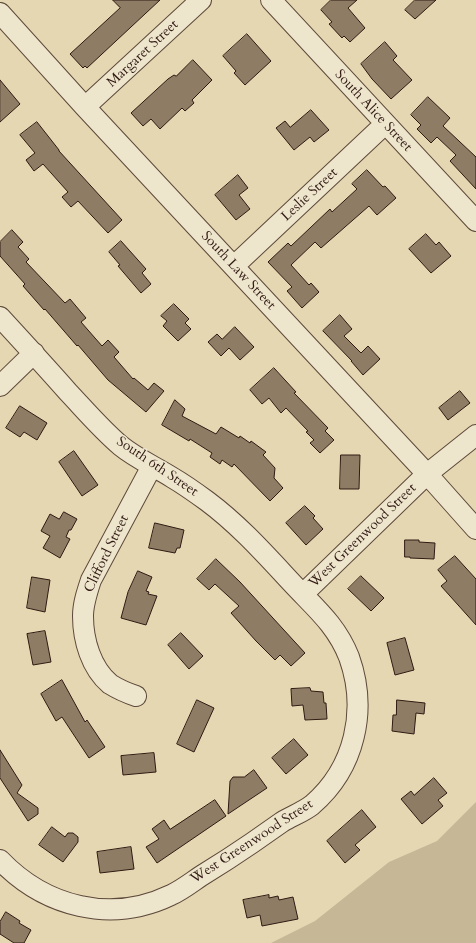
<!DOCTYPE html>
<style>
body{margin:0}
canvas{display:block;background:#e5d7b2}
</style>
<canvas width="476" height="943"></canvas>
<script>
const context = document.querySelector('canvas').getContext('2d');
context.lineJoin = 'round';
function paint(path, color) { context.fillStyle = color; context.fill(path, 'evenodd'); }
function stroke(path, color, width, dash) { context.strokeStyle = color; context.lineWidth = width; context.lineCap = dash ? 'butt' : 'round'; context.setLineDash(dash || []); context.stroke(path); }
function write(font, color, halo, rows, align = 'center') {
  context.font = font + ' Cardo,serif'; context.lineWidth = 3; context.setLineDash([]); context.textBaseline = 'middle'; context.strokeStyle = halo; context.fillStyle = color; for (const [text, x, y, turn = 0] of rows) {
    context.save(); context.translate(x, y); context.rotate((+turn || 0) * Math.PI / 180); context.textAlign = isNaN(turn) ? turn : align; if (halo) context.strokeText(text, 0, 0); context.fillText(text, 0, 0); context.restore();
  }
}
const green = new Path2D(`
 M 476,802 L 476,943 L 271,943 L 315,921 L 389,862 L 437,841 Z`);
const building = new Path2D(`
 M 113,0 L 160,0 L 87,68 L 85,66 L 83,68 L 70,54 L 120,8 Z
 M 331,0 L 357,0 L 348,8 L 365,28 L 350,42 L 344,36 L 342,38 L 329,24 L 332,22 L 321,10 Z
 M 415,0 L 436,0 L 415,19 L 405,10 Z
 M 247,34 L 271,61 L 245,85 L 234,73 L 236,71 L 223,56 Z
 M 385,42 L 397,56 L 393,60 L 412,80 L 391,99 L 372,79 L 361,64 Z
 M 193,60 L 212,80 L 192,100 L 194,103 L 185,111 L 182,108 L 160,129 L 151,119 L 143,126 L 131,113 L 168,79 L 174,75 L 176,76 Z
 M 0,80 L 20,104 L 0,122 Z
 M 428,97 L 450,118 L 443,126 L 476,157 L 476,189 L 450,161 L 456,155 L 437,137 L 431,143 L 417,129 L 421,125 L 411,115 Z
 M 311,110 L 329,130 L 314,142 L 310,137 L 294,150 L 276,128 L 285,121 L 290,127 Z
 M 37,122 L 59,150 L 59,151 L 122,220 L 108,233 L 78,201 L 71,207 L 62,197 L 68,192 L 43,164 L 34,171 L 26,160 L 35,153 L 20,135 Z
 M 367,170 L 383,187 L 385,186 L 396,198 L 377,215 L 369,206 L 321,248 L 315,242 L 291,265 L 309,285 L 311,283 L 319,292 L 302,308 L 287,291 L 292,287 L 268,262 L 288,243 L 291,246 L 330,209 L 332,212 L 357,189 L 352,184 Z
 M 238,175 L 248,188 L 239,195 L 250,209 L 236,220 L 215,195 Z
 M 12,230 L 23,242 L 18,247 L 29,259 L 26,262 L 65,303 L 70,299 L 86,318 L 81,322 L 102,346 L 108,340 L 119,352 L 114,357 L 133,379 L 134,378 L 148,390 L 154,383 L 164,391 L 146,412 L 108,380 L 78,345 L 77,346 L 45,309 L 44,310 L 23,286 L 25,284 L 0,256 L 0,242 Z
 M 426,234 L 436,245 L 439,242 L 451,256 L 431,273 L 409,249 Z
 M 121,241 L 146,269 L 142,273 L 151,284 L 141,293 L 118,266 L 120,265 L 109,252 Z
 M 174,304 L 189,319 L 185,323 L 191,329 L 178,341 L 163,326 L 167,321 L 161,316 Z
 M 340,315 L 352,329 L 344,336 L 361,353 L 368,346 L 380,359 L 363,375 L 351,361 L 352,361 L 323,331 Z
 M 235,327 L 254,347 L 240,360 L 229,348 L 221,356 L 208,342 L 217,334 L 222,339 Z
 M 274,368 L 296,392 L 294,393 L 328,428 L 325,431 L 334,440 L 320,453 L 310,443 L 314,440 L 306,432 L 308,431 L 286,408 L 281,413 L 269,398 L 262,404 L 250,390 Z
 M 460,391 L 470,403 L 448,420 L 439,408 Z
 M 175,400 L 185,409 L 182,416 L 216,434 L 221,427 L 239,438 L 240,436 L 250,443 L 251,441 L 266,452 L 263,455 L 275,468 L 274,478 L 283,488 L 270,501 L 234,464 L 232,467 L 222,460 L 220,464 L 210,457 L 212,453 L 190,439 L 189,441 L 162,425 Z
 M 20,406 L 47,423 L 37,440 L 24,432 L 20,437 L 6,428 Z
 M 74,451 L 98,485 L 82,496 L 59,462 Z
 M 341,455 L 360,455 L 359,489 L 340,489 Z
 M 305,506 L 315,516 L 313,518 L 323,529 L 306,545 L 286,523 Z
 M 64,512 L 77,519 L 71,530 L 69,530 L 66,537 L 70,539 L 60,558 L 43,548 L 50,536 L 41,531 L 50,514 L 59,519 Z
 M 155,523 L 184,530 L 180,548 L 177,548 L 175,553 L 149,548 Z
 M 405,540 L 419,540 L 419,542 L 435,543 L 434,559 L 410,558 L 410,557 L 405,557 Z
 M 455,556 L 476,579 L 476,625 L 441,586 L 447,581 L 438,570 Z
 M 216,559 L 240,582 L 305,653 L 291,666 L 280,655 L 275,660 L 256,641 L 231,613 L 239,606 L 215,584 L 209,590 L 197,579 Z
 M 138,571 L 152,577 L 146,591 L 149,592 L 148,594 L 157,596 L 146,625 L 121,618 L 128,592 Z
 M 361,576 L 384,598 L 371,611 L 348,589 Z
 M 32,577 L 50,580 L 45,612 L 27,608 Z
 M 45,631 L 51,662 L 33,665 L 27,634 Z
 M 181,633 L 203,656 L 189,669 L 168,645 Z
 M 405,638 L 414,670 L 395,675 L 387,643 Z
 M 62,680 L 85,722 L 87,720 L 105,747 L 89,758 L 62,717 L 56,721 L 41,694 Z
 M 310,688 L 311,691 L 323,692 L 324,703 L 326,703 L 327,719 L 305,720 L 303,705 L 292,706 L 291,689 Z
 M 197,700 L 214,708 L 194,752 L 177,744 Z
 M 397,700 L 425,703 L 424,714 L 416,713 L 414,734 L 392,731 L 393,715 L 396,715 Z
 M 294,739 L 308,755 L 286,774 L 272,758 Z
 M 0,750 L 22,785 L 17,793 L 38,808 L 38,814 L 28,821 L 0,778 Z
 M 154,753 L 156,772 L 123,775 L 121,756 Z
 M 254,770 L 267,788 L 228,814 L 230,781 L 233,777 L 244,777 Z
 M 434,778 L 447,793 L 438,800 L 443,806 L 422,824 L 401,799 L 411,791 L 414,795 Z
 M 215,800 L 226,816 L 157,863 L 146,847 L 159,839 L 152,829 L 164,820 L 170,829 Z
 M 362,810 L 376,827 L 355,845 L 360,850 L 345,863 L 327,841 Z
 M 52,827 L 65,837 L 68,833 L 73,833 L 78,837 L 78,842 L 63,862 L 39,845 Z
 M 131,847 L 134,869 L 100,873 L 97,852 Z
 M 269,895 L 269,898 L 278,896 L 279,900 L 293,897 L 298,919 L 262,926 L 260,915 L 247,918 L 243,900 Z
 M 6,912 L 20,921 L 19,923 L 31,930 L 24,943 L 14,943 L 0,934 L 0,922 Z`);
const minor = new Path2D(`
 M 271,0 L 476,221
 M 0,13 L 85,107 L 427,474 L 476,529
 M 85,107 L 201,0
 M 234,266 L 385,124
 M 0,317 C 23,342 46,367 68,392 C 85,410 102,430 121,446 C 137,459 156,467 173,478 C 185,485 196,493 207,501 C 238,524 264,553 291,582 C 314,607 336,624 349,657 C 368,710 355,768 312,805 C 303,812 292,816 282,822 C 272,829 262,836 252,843 C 236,854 219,865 201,876 C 192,882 182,890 171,895 C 111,924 45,907 0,860
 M 0,386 L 34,353
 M 303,594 L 427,474 L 476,435
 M 136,696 C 127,693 118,689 110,684 C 91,668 83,640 83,616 C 83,604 87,592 91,580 L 152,466`);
const streetNames = [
 ["Margaret Street",143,54,-43],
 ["South Alice Street",373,111,47],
 ["Leslie Street",310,195,-43],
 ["South Law Street",238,271,47],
 ["South 6th Street",157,467,34],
 ["West Greenwood Street",363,536,-44],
 ["Clifford Street",107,554,-64],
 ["West Greenwood Street",252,842,-33]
];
paint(green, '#c6b797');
paint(building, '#8e7c65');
stroke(building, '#301a12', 1);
stroke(minor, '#5d493a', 22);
stroke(minor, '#eee5cd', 20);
write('14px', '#301a12', '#eee5cd', streetNames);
</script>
